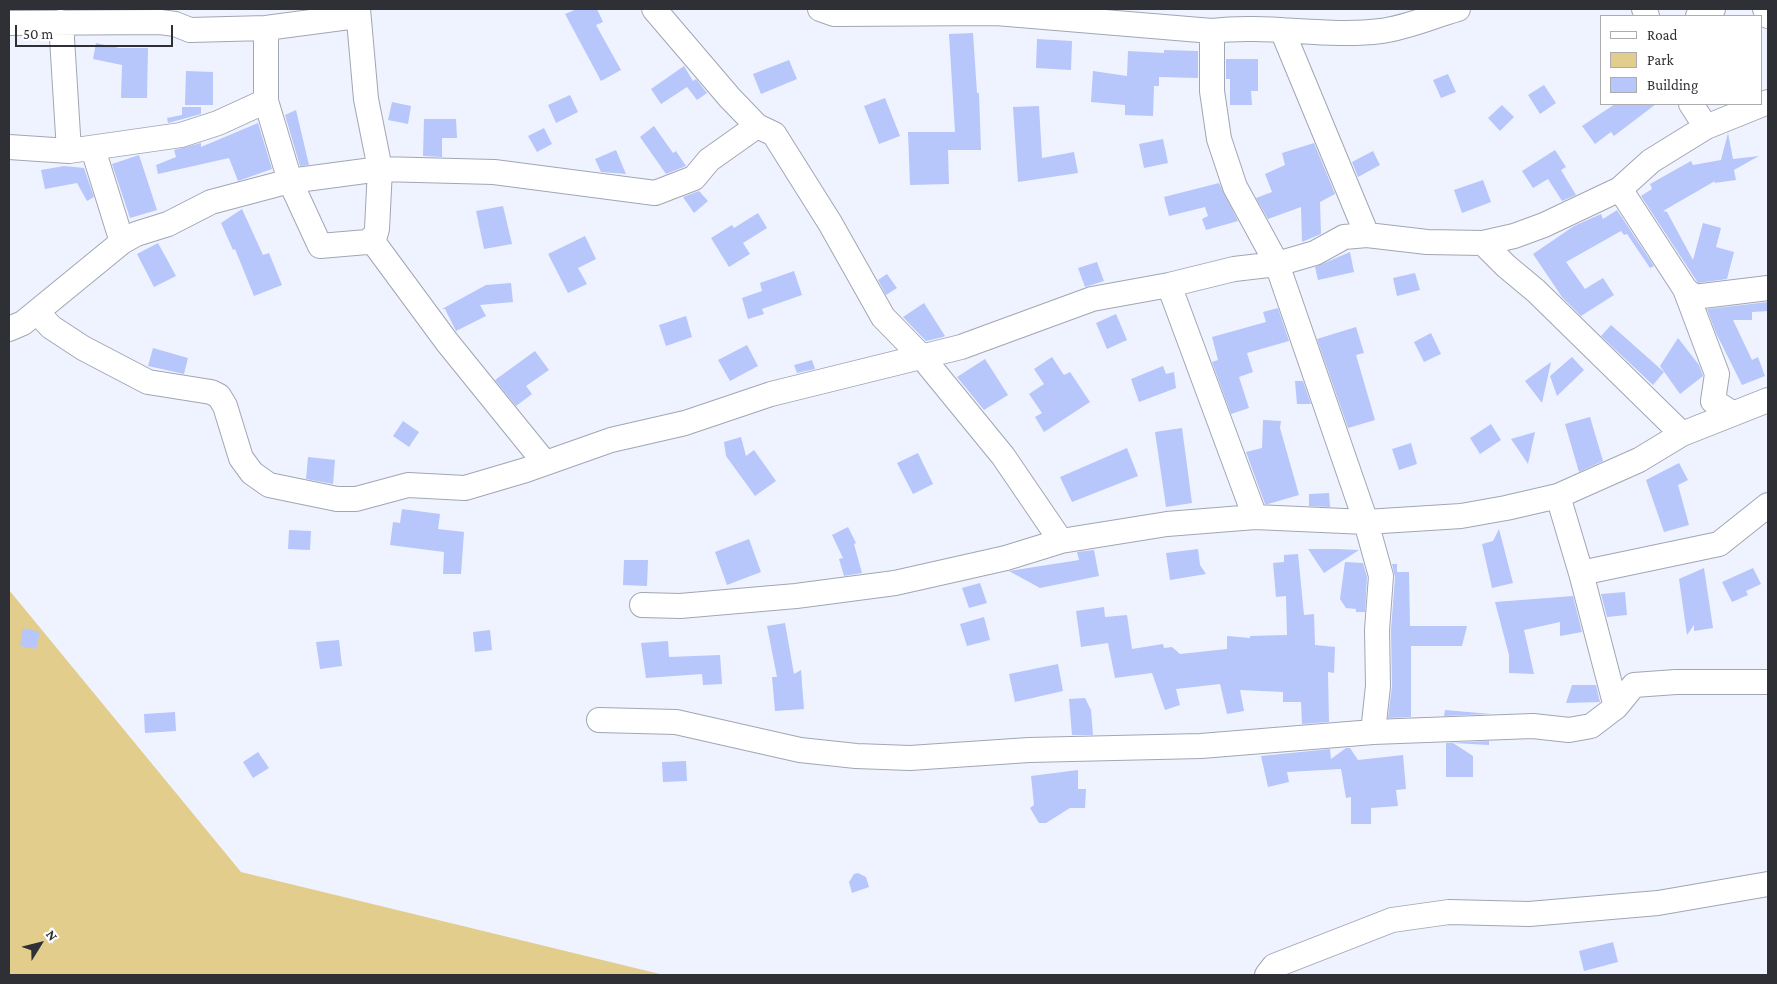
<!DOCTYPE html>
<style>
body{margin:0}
#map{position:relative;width:1777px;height:984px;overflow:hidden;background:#eff3ff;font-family:"Crimson Pro",serif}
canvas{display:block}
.frame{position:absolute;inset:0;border:10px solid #2f3036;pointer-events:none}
.legend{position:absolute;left:1600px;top:15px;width:162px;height:90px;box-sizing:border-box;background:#fff;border:1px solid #acacaf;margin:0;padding:6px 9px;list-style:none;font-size:15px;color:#2f3036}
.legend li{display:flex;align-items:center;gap:10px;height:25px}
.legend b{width:25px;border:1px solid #acacaf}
.north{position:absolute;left:15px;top:919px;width:50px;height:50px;-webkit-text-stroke:4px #fff;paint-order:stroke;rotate:54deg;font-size:14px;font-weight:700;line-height:20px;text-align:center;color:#2f3036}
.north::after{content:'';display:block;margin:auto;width:18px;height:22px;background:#2f3036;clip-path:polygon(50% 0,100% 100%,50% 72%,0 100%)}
.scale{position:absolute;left:15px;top:25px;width:158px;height:22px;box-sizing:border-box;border:2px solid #2f3036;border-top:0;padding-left:6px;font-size:15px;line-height:18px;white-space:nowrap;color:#2f3036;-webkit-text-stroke:4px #fff;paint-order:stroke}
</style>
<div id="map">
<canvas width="1777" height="984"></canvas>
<div class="frame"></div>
<ul class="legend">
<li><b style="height:6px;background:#fff"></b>Road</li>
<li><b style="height:14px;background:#e2cd8c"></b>Park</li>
<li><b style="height:14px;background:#b7c6fb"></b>Building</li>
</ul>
<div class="north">N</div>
<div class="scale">50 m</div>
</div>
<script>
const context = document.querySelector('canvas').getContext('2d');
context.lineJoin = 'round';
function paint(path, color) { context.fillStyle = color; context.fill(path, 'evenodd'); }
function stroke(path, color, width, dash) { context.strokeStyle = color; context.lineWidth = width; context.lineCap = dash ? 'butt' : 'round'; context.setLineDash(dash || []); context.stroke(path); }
const green = new Path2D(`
 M 9,590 L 241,872 L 664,975 L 9,975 Z`);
const building = new Path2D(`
 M 577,9 L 597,9 L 603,22 L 596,25 L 621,70 L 601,81 L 565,14 Z
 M 973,33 L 977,93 L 979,93 L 981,150 L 948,150 L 949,184 L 910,185 L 908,132 L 955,132 L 949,34 Z
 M 1037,39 L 1072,41 L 1071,70 L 1036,68 Z
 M 96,43 L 119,48 L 148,48 L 147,98 L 121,98 L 122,65 L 93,59 Z
 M 1164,50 L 1198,51 L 1198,78 L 1159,77 L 1159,86 L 1154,86 L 1153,116 L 1125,115 L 1125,105 L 1091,102 L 1093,71 L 1127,76 L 1128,51 L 1164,53 Z
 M 1226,59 L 1258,59 L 1258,91 L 1251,91 L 1252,105 L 1230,105 L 1230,79 L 1226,79 Z
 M 789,60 L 797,79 L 761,94 L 753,74 Z
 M 684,66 L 693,81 L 696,79 L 707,93 L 697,100 L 687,87 L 661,104 L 651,89 Z
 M 186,71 L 213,72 L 213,105 L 185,105 Z
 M 1448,74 L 1456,92 L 1441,98 L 1433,80 Z
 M 1544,85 L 1556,103 L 1540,114 L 1528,95 Z
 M 570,95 L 578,112 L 556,123 L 548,105 Z
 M 885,98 L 900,136 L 879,144 L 864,106 Z
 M 392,102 L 411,106 L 408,124 L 388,120 Z
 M 1615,104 L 1656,104 L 1614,136 L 1611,132 L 1595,144 L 1582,126 Z
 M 1502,105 L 1514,117 L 1500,131 L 1488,118 Z
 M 1039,106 L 1042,158 L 1074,152 L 1078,173 L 1018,182 L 1013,107 Z
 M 182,107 L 201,107 L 201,114 L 168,123 L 167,118 L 182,115 Z
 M 296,110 L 309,165 L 300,166 L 285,115 Z
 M 424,119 L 456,119 L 457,138 L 442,138 L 442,157 L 423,156 Z
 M 258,123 L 272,169 L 238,181 L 229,158 L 158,174 L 156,165 L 176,157 L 174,150 L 201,143 L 201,147 Z
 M 654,126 L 673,153 L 676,151 L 686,166 L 666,174 L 640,137 Z
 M 544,128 L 552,144 L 537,152 L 528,136 Z
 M 1728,133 L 1733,159 L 1759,156 L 1734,170 L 1736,180 L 1714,183 L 1715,181 L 1663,211 L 1667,212 L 1693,260 L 1703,223 L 1721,228 L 1716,247 L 1734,252 L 1727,279 L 1698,283 L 1641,196 L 1652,189 L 1650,184 L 1691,161 L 1693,165 L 1721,160 Z
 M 1163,139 L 1168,163 L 1144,168 L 1139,144 Z
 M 1314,143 L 1335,194 L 1320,202 L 1321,234 L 1302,242 L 1301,207 L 1268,219 L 1256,198 L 1272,192 L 1265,174 L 1285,165 L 1282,153 Z
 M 616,150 L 626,174 L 601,172 L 595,159 Z
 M 1555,150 L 1566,167 L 1561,170 L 1576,195 L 1562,201 L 1548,179 L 1533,188 L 1522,171 Z
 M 1373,151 L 1380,165 L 1358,177 L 1352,162 Z
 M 139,155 L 157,210 L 130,218 L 112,164 Z
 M 64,166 L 84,168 L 94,197 L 87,201 L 77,183 L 45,189 L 41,170 Z
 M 1483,180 L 1491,202 L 1462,213 L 1454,190 Z
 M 1219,183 L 1238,221 L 1206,230 L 1202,219 L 1208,216 L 1205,207 L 1169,216 L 1164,197 Z
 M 699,191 L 708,201 L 694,213 L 683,197 Z
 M 503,206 L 512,244 L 484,249 L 476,211 Z
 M 242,209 L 263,255 L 269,253 L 282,285 L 254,296 L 235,249 L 233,250 L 221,223 Z
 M 1617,210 L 1654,266 L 1650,268 L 1627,234 L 1624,235 L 1621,231 L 1566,262 L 1585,289 L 1603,278 L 1614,295 L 1581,316 L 1562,297 L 1533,254 L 1574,226 L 1601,214 L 1603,219 Z
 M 758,213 L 767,228 L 743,243 L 750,254 L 729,267 L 711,238 L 732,225 L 734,228 Z
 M 585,236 L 596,259 L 578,268 L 587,284 L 568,293 L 548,254 Z
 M 158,243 L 176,276 L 154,287 L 137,254 Z
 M 1350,252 L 1354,272 L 1318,280 L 1315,267 Z
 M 1097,262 L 1104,281 L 1085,287 L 1078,268 Z
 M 794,271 L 802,295 L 762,309 L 764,314 L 748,319 L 742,298 L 762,291 L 760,283 Z
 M 1415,273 L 1420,290 L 1397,296 L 1393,278 Z
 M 887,274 L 897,288 L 886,295 L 878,280 Z
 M 511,283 L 513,302 L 480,305 L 486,316 L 456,331 L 445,309 L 442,309 L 486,285 Z
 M 1768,302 L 1768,311 L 1752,312 L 1752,320 L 1733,320 L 1752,360 L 1758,357 L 1765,376 L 1742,385 L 1716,333 L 1707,309 Z
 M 924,303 L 945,336 L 943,337 L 926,341 L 903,317 Z
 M 1278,308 L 1289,341 L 1247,353 L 1253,372 L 1239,377 L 1249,408 L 1231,414 L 1212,362 L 1218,360 L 1212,337 L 1266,322 L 1263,312 Z
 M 1116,314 L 1127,340 L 1107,349 L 1096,323 Z
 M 686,316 L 692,337 L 666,346 L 659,325 Z
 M 1611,325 L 1664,372 L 1653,385 L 1601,336 Z
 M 1356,327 L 1364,353 L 1356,355 L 1375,420 L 1348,428 L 1317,339 Z
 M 1431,333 L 1441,354 L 1424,362 L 1414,342 Z
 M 1678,338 L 1699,365 L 1703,376 L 1680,394 L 1660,366 Z
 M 747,345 L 758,366 L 730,381 L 718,360 Z
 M 153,348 L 188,358 L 184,374 L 148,366 Z
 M 535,351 L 549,370 L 526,386 L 532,394 L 516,406 L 495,380 Z
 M 1052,357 L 1064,375 L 1070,372 L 1090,402 L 1044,432 L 1035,417 L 1042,413 L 1029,394 L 1044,384 L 1034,369 Z
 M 1572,357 L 1584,370 L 1557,396 L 1550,376 Z
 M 985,359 L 1008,395 L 984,410 L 957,377 Z
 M 812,360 L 815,369 L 797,373 L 794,365 Z
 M 1551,362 L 1542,403 L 1525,381 Z
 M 1163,366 L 1166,374 L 1174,372 L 1176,388 L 1139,402 L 1131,379 Z
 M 1295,381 L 1303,381 L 1311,404 L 1297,404 Z
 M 1590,417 L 1603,461 L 1579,472 L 1565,424 Z
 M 1263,420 L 1281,421 L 1280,428 L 1299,495 L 1268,504 L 1265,504 L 1246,452 L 1262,448 Z
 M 403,421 L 419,432 L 409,447 L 393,436 Z
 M 1491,424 L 1501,440 L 1480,454 L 1470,438 Z
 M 1182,428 L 1192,503 L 1166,507 L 1155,432 Z
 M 1535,432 L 1528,464 L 1511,439 Z
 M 741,437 L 746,456 L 754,450 L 776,481 L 755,496 L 726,456 L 724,442 Z
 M 1411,443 L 1417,464 L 1399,470 L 1392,449 Z
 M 1127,448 L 1138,476 L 1072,502 L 1060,477 Z
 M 918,453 L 933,484 L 913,494 L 897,463 Z
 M 308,457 L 335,460 L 333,484 L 306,479 Z
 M 1679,463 L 1688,480 L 1678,485 L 1689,525 L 1664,532 L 1646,480 Z
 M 1329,493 L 1330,507 L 1309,506 L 1309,494 Z
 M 402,509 L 440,514 L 438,529 L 464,532 L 461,574 L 443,574 L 444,552 L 390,545 L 393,522 L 400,523 Z
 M 848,527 L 856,543 L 854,544 L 862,573 L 844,576 L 839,559 L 843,558 L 832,535 Z
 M 1499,529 L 1513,583 L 1492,588 L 1482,544 L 1493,541 Z
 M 289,530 L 311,531 L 310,550 L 288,549 Z
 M 749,539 L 761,572 L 727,585 L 715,552 Z
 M 1198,549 L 1200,565 L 1206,574 L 1170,580 L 1166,553 Z
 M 1308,549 L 1336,549 L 1359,550 L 1324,573 Z
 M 1094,550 L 1099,576 L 1040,588 L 1009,571 L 1079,560 L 1077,552 Z
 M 1298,554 L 1304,615 L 1314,614 L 1315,645 L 1335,647 L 1334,673 L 1328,672 L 1329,722 L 1302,724 L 1301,702 L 1283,702 L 1283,692 L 1240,690 L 1244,711 L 1227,714 L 1220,684 L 1176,689 L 1180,705 L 1165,710 L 1152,673 L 1115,678 L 1108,643 L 1081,647 L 1076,611 L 1104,607 L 1105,617 L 1127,615 L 1132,649 L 1163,644 L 1164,648 L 1172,647 L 1180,654 L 1227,649 L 1227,636 L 1250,638 L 1250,636 L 1287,635 L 1286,596 L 1276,597 L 1273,563 L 1284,562 L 1284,555 Z
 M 624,560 L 648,560 L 647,586 L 623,585 Z
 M 1345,562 L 1363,563 L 1367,577 L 1365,612 L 1356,612 L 1356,609 L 1346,608 L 1340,599 Z
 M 1392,564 L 1397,564 L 1397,572 L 1409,572 L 1410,626 L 1467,626 L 1462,646 L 1411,646 L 1411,717 L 1388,718 L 1392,686 L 1391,630 L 1395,577 Z
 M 1704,568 L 1713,628 L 1694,631 L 1694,625 L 1687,635 L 1679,579 Z
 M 1753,568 L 1761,584 L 1746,591 L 1748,595 L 1732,602 L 1722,582 Z
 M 980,583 L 987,603 L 969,608 L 962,588 Z
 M 1625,592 L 1627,615 L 1607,617 L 1601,594 Z
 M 1573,596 L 1582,632 L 1560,636 L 1560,622 L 1524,630 L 1534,674 L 1509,673 L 1509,655 L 1495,602 Z
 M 984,617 L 990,640 L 967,646 L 960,624 Z
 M 785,623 L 794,674 L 801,670 L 804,709 L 775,711 L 772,677 L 777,677 L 767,626 Z
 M 23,628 L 40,632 L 36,649 L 20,646 Z
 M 490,630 L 492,650 L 475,652 L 473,632 Z
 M 339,640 L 342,666 L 320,669 L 316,642 Z
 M 668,641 L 669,657 L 720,655 L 722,684 L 703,685 L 702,674 L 646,678 L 641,643 Z
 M 1058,664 L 1063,691 L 1015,702 L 1009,674 Z
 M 1572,685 L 1596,685 L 1600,702 L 1566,703 Z
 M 1085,698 L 1091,710 L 1093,735 L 1072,735 L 1069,699 Z
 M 1445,710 L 1491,714 L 1444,716 Z
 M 175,712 L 176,731 L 145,733 L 144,714 Z
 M 1489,741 L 1489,745 L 1453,743 L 1473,756 L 1473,777 L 1446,777 L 1446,743 Z
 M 1346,748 L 1350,748 L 1358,760 L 1403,755 L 1406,789 L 1396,790 L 1398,806 L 1371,808 L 1371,824 L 1351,824 L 1351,797 L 1346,798 L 1341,769 L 1287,772 L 1289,782 L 1268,787 L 1261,756 L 1330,749 L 1331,759 Z
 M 258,752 L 269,768 L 253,778 L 243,762 Z
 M 686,761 L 687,781 L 663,782 L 662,762 Z
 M 1078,770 L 1078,789 L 1086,789 L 1085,808 L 1070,808 L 1046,823 L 1039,823 L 1030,808 L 1034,805 L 1031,776 Z
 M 858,873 L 866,877 L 869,887 L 852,893 L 849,882 L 854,874 Z
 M 1613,942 L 1618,962 L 1584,971 L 1579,951 Z`);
const street = new Path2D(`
 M 654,9 L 730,98 L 757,126 L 774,134 L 830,223 L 883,317 L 922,357 L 1003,456 L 1061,541
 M 820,9 L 834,14 L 996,13 L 1212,31 C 1268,24 1326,38 1381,31 C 1406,28 1433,16 1458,9
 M 1644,9 L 1647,16
 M 1765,9 L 1768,16
 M 1698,16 L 1713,9
 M 61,22 L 69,151
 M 9,23 L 160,22 L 175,24 L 190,30 L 266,28 L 357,16
 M 1282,30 L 1367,235
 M 1212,31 L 1212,91 L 1219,139 L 1235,187 L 1277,264 L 1366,522 L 1381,576 L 1377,630 L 1378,686 L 1373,732
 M 266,101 L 290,181 L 320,246 L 367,242 L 375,236 L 377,229 L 380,169 L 366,99 L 358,9
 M 1691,104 L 1706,127
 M 9,147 L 69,151 L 181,135 L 218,123 L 266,101 L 266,28
 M 93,149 L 122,242
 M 1620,189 L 1685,289 L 1694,297 L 1768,288
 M 371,239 L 447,342 L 545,463
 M 1483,243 L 1506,266 L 1536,291 L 1682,434
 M 1169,285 L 1255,517
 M 1685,289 L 1717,374 L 1713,401 L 1732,413
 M 37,312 L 51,327 L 83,348 L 148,382 L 211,392 L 219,396 L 225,406 L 241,458 L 252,473 L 269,485 L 337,499 L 356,499 L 408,485 L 465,488 L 526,470 L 611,440 L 685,423 L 771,394 L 961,347 L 1092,299 L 1169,285 L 1234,269 L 1277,264 L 1315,253 L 1344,237 L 1367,235 L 1427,242 L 1483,243 L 1514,236 L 1544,225 L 1620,189 L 1651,161 L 1706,127 L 1768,102
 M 9,329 L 23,323 L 122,242 L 136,234 L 168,224 L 211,202 L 290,181 L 380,169 L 494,172 L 655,193 L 694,178 L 709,160 L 757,126
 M 1558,496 L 1581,573 L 1616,707 L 1634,685 L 1676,682 L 1768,682
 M 1581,573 L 1719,544 L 1768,505
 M 642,605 L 680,606 L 796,596 L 895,583 L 1006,558 L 1061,541 L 1167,524 L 1255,517 L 1366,522 L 1461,516 L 1506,508 L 1558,496 L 1639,460 L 1682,434 L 1768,400
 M 599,720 L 676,722 L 800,750 L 856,756 L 910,758 L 1029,750 L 1201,746 L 1373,732 L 1533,726 L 1569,730 L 1591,726 L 1616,707
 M 1267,975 L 1274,966 L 1392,920 L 1449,912 L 1529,914 L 1658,903 L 1768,884`);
paint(green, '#e2cd8c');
paint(building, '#b7c6fb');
stroke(street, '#a1a6b3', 26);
stroke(street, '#fff', 24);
</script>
